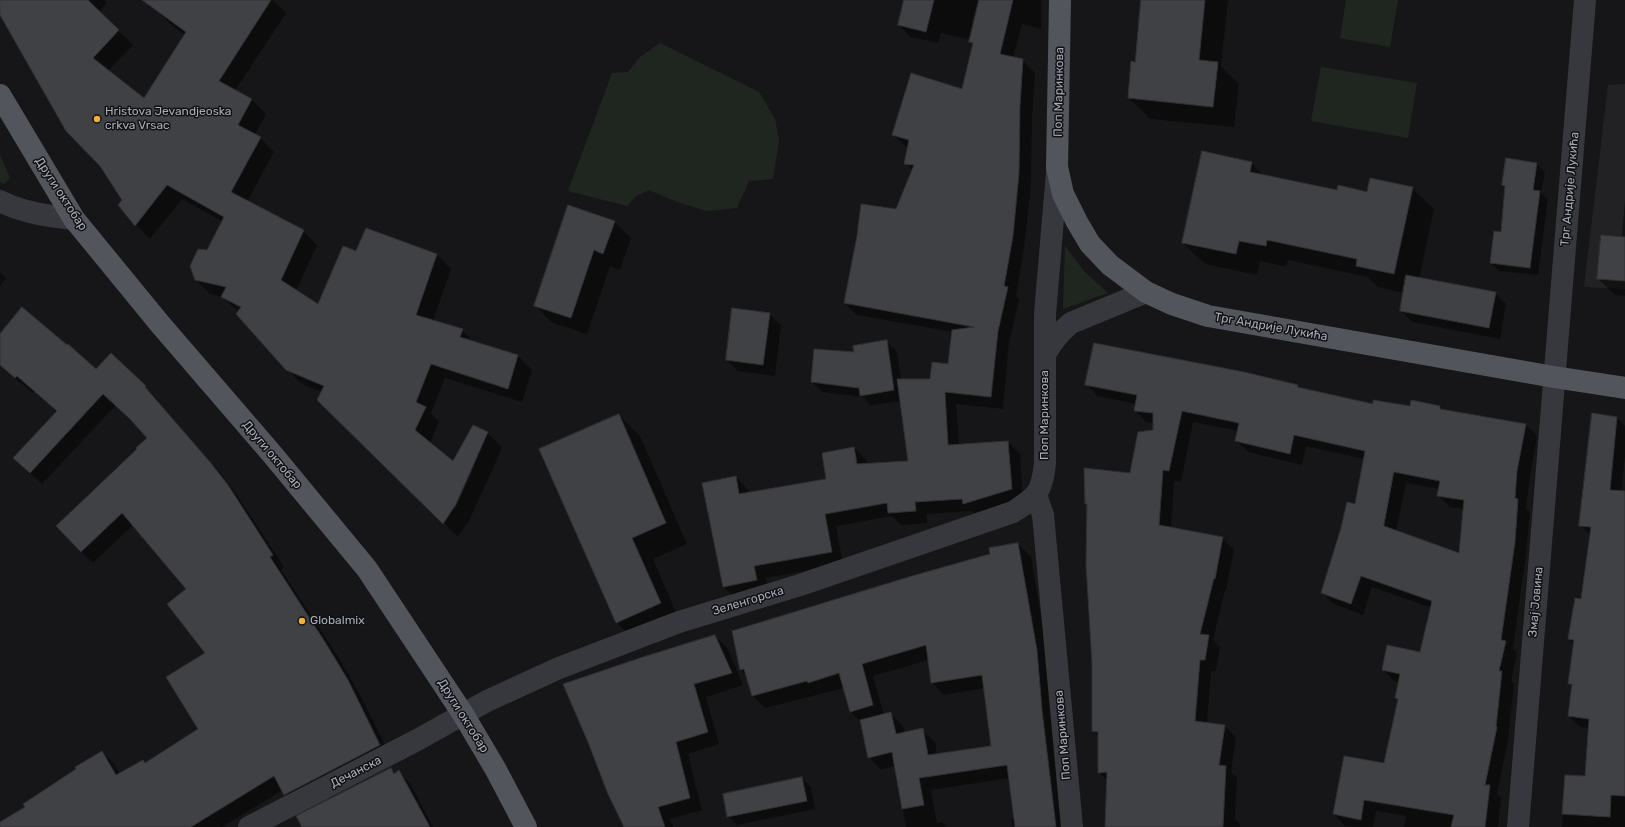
<!DOCTYPE html>
<meta charset="utf-8">
<style>
body{margin:0}
canvas{display:block;background:#161618}
</style>
<canvas width="1625" height="827"></canvas>
<script>
const context = document.querySelector('canvas').getContext('2d');
context.lineJoin = 'round';
function paint(path, color) { context.fillStyle = color; context.fill(path, 'evenodd'); }
function stroke(path, color, width, dash) { context.strokeStyle = color; context.lineWidth = width; context.lineCap = dash ? 'butt' : 'round'; context.setLineDash(dash || []); context.stroke(path); }
function write(font, color, halo, rows, align = 'center') {
  context.font = font + ' Rubik,sans-serif'; context.lineWidth = 3; context.setLineDash([]); context.textBaseline = 'middle'; context.strokeStyle = halo; context.fillStyle = color; for (const [text, x, y, turn = 0] of rows) {
    context.save(); context.translate(x, y); context.rotate((+turn || 0) * Math.PI / 180); context.textAlign = isNaN(turn) ? turn : align; if (halo) context.strokeText(text, 0, 0); context.fillText(text, 0, 0); context.restore();
  }
}
const built = new Path2D(`
 M 1625,84 L 1625,289 L 1584,287 L 1608,85 Z`);
const green = new Path2D(`
 M 1346,0 L 1398,0 L 1390,47 L 1340,38 Z
 M 660,43 L 759,92 L 775,119 L 779,140 L 773,179 L 749,181 L 737,208 L 707,211 L 677,202 L 649,190 L 636,196 L 627,206 L 568,191 L 612,73 L 628,72 L 640,57 Z
 M 1321,67 L 1417,83 L 1408,138 L 1311,121 Z
 M 0,155 L 10,178 L 4,184 L 0,182 Z
 M 1065,246 L 1084,271 L 1108,293 L 1063,309 Z`);
const shadow = new Path2D(`
 M 0,0 L 104,0 L 107,3 L 99,12 L 133,45 L 108,71 L 144,99 L 185,35 L 169,23 L 155,8 L 161,0 L 273,0 L 286,13 L 235,91 L 252,100 L 266,114 L 255,135 L 260,138 L 274,152 L 247,202 L 303,231 L 317,245 L 296,291 L 319,305 L 356,252 L 367,229 L 437,255 L 451,269 L 433,321 L 462,330 L 474,342 L 518,356 L 532,370 L 522,402 L 445,378 L 431,413 L 439,422 L 430,443 L 454,463 L 474,426 L 488,433 L 502,448 L 470,519 L 458,537 L 318,400 L 322,392 L 302,384 L 287,369 L 239,312 L 222,297 L 210,294 L 196,280 L 207,251 L 223,222 L 182,199 L 150,239 L 136,225 L 119,205 L 123,200 L 0,12 ZM 474,465 L 475,465 L 455,509 L 453,509 Z
 M 905,0 L 1041,0 L 1041,29 L 1022,24 L 1013,58 L 1022,60 L 1035,73 L 1032,118 L 1031,186 L 1024,248 L 1016,296 L 1019,300 L 1009,343 L 1003,409 L 956,404 L 959,445 L 1008,442 L 1020,454 L 1023,501 L 976,516 L 972,511 L 927,514 L 927,523 L 901,525 L 892,516 L 836,526 L 843,564 L 766,578 L 769,592 L 736,599 L 724,587 L 703,484 L 736,477 L 748,490 L 748,493 L 827,480 L 854,448 L 866,460 L 867,464 L 909,462 L 900,401 L 871,405 L 863,397 L 822,392 L 812,382 L 855,353 L 887,342 L 897,352 L 901,380 L 931,380 L 949,365 L 953,332 L 857,315 L 845,303 L 897,210 L 913,171 L 906,163 L 909,148 L 905,146 L 893,134 L 963,90 L 973,45 L 970,42 L 971,40 L 941,33 L 938,43 L 911,37 L 899,25 Z
 M 1142,0 L 1228,0 L 1221,66 L 1239,84 L 1234,127 L 1150,119 L 1129,98 L 1136,63 Z
 M 1507,159 L 1537,164 L 1545,172 L 1541,193 L 1548,199 L 1538,275 L 1499,271 L 1491,263 L 1502,233 L 1506,188 L 1503,185 Z
 M 1251,163 L 1264,176 L 1338,191 L 1368,193 L 1412,188 L 1434,209 L 1419,279 L 1495,293 L 1506,304 L 1500,339 L 1412,322 L 1401,311 L 1404,293 L 1378,287 L 1368,277 L 1288,260 L 1286,267 L 1260,261 L 1257,275 L 1205,264 L 1183,243 Z
 M 1625,199 L 1625,296 L 1615,295 L 1598,279 L 1622,237 Z
 M 615,222 L 631,238 L 620,270 L 610,266 L 587,334 L 551,322 L 535,305 Z
 M 0,272 L 6,278 L 0,286 Z
 M 769,314 L 781,325 L 775,376 L 738,371 L 727,360 Z
 M 0,336 L 96,370 L 111,355 L 157,399 L 156,400 L 222,475 L 239,498 L 284,567 L 281,570 L 337,655 L 359,693 L 391,757 L 297,806 L 283,790 L 222,827 L 1,827 L 0,823 L 26,807 L 102,752 L 114,764 L 120,774 L 146,764 L 200,729 L 206,653 L 187,589 L 133,525 L 93,563 L 81,551 L 138,450 L 148,438 L 136,423 L 116,405 L 42,484 L 27,470 L 57,412 L 34,391 L 33,393 L 0,366 Z
 M 1086,384 L 1297,386 L 1300,389 L 1373,406 L 1411,407 L 1440,406 L 1444,410 L 1526,425 L 1537,436 L 1529,483 L 1526,508 L 1530,512 L 1526,554 L 1513,649 L 1517,653 L 1511,681 L 1514,684 L 1508,740 L 1497,794 L 1501,798 L 1498,827 L 1404,827 L 1406,816 L 1376,811 L 1373,827 L 1353,827 L 1345,826 L 1334,814 L 1385,765 L 1399,701 L 1396,698 L 1399,682 L 1394,681 L 1383,669 L 1421,654 L 1432,608 L 1372,587 L 1363,615 L 1334,604 L 1322,593 L 1356,505 L 1364,459 L 1306,446 L 1302,465 L 1248,452 L 1236,441 L 1239,431 L 1193,422 L 1181,482 L 1174,481 L 1171,528 L 1223,538 L 1234,550 L 1226,590 L 1225,590 L 1213,640 L 1220,647 L 1216,671 L 1211,671 L 1207,723 L 1225,726 L 1236,737 L 1231,772 L 1237,778 L 1235,819 L 1240,824 L 1240,827 L 1106,827 L 1107,781 L 1099,772 L 1099,736 L 1093,731 L 1093,663 L 1088,506 L 1086,504 L 1131,474 L 1154,431 L 1154,423 L 1146,422 L 1135,410 L 1136,404 L 1098,396 ZM 1406,483 L 1439,489 L 1438,495 L 1450,507 L 1464,509 L 1460,554 L 1396,532 Z
 M 619,415 L 640,436 L 687,544 L 653,559 L 681,624 L 637,643 L 616,622 Z
 M 1617,418 L 1625,426 L 1625,456 L 1621,491 L 1625,492 L 1625,827 L 1562,827 L 1566,776 L 1586,777 L 1589,728 L 1580,727 L 1569,716 L 1573,687 L 1569,683 L 1574,644 L 1569,639 L 1582,600 L 1591,536 L 1581,526 Z
 M 1018,544 L 1031,557 L 1049,663 L 1066,827 L 1013,827 L 1011,819 L 1015,818 L 1010,778 L 931,790 L 937,823 L 942,822 L 947,827 L 906,827 L 895,766 L 881,770 L 869,757 L 861,722 L 850,711 L 844,688 L 765,708 L 752,695 L 747,676 L 741,670 L 733,632 L 991,554 ZM 929,660 L 932,682 L 944,695 L 985,688 L 993,746 L 937,754 L 935,742 L 922,730 L 905,734 L 903,726 L 890,713 L 884,715 L 873,676 Z
 M 715,636 L 728,649 L 743,685 L 706,697 L 719,744 L 688,754 L 702,810 L 670,819 L 673,827 L 625,827 Z
 M 391,769 L 396,774 L 399,772 L 410,783 L 433,827 L 300,827 Z
 M 802,778 L 811,787 L 815,809 L 737,825 L 728,816 Z`);
const building = new Path2D(`
 M 0,0 L 88,0 L 119,30 L 93,58 L 144,98 L 186,32 L 142,0 L 271,0 L 219,81 L 252,99 L 238,125 L 261,137 L 231,192 L 304,230 L 281,280 L 318,304 L 343,246 L 356,251 L 366,228 L 437,254 L 416,315 L 463,329 L 460,337 L 518,355 L 508,389 L 431,364 L 416,402 L 426,407 L 415,430 L 453,461 L 473,425 L 488,432 L 456,504 L 443,524 L 317,400 L 324,386 L 286,370 L 236,314 L 241,307 L 221,297 L 226,287 L 195,280 L 190,266 L 198,249 L 207,250 L 224,217 L 167,185 L 135,226 L 118,205 L 122,200 L 100,166 L 66,131 L 0,15 Z
 M 904,0 L 934,0 L 926,32 L 898,25 Z
 M 979,0 L 1013,0 L 1000,54 L 1023,59 L 1020,105 L 1019,173 L 1013,236 L 1004,286 L 1008,287 L 998,331 L 991,397 L 945,392 L 948,445 L 1008,441 L 1012,489 L 963,504 L 962,499 L 915,502 L 916,511 L 888,513 L 887,503 L 825,514 L 832,552 L 754,566 L 757,580 L 723,587 L 702,483 L 736,476 L 739,494 L 826,479 L 822,453 L 854,447 L 857,464 L 908,461 L 897,379 L 930,379 L 932,362 L 948,364 L 952,330 L 974,327 L 844,303 L 857,236 L 861,204 L 896,209 L 914,165 L 904,164 L 909,140 L 892,135 L 911,73 L 962,89 L 973,43 L 969,42 Z
 M 1141,0 L 1205,0 L 1199,60 L 1218,62 L 1213,107 L 1128,98 L 1131,61 L 1135,62 Z
 M 1202,151 L 1252,162 L 1250,172 L 1337,190 L 1338,185 L 1367,192 L 1370,178 L 1413,187 L 1394,274 L 1356,266 L 1357,259 L 1267,240 L 1266,246 L 1239,241 L 1236,254 L 1182,243 Z
 M 1506,158 L 1537,163 L 1533,190 L 1540,191 L 1530,268 L 1490,263 L 1494,231 L 1501,232 L 1505,186 L 1502,185 Z
 M 568,205 L 615,221 L 603,254 L 594,250 L 571,318 L 534,306 Z
 M 1601,235 L 1625,237 L 1625,281 L 1597,279 Z
 M 1406,275 L 1496,292 L 1489,328 L 1400,311 Z
 M 22,307 L 67,345 L 68,344 L 96,369 L 111,353 L 146,386 L 145,387 L 210,462 L 228,485 L 273,555 L 270,557 L 325,642 L 348,680 L 380,745 L 284,795 L 274,776 L 191,827 L 0,827 L 0,822 L 25,807 L 23,804 L 76,769 L 75,767 L 102,751 L 116,775 L 143,760 L 145,763 L 198,729 L 166,677 L 205,653 L 167,604 L 186,589 L 122,513 L 81,552 L 56,526 L 137,449 L 136,448 L 147,438 L 130,419 L 103,394 L 30,473 L 13,458 L 57,411 L 17,376 L 15,378 L 0,365 L 0,334 Z
 M 732,308 L 770,313 L 763,365 L 726,360 Z
 M 887,340 L 894,390 L 860,396 L 859,388 L 811,382 L 814,349 L 854,352 L 853,346 Z
 M 1094,343 L 1244,372 L 1298,385 L 1297,387 L 1373,404 L 1373,400 L 1410,406 L 1411,400 L 1440,406 L 1440,409 L 1526,424 L 1517,471 L 1515,498 L 1518,499 L 1515,542 L 1501,640 L 1506,641 L 1499,671 L 1502,671 L 1496,727 L 1497,727 L 1485,785 L 1490,785 L 1485,827 L 1451,827 L 1454,815 L 1364,800 L 1361,820 L 1333,814 L 1344,756 L 1384,763 L 1398,699 L 1395,698 L 1400,674 L 1382,670 L 1387,645 L 1420,652 L 1432,601 L 1361,576 L 1351,604 L 1321,593 L 1341,528 L 1347,502 L 1355,504 L 1365,451 L 1294,435 L 1290,454 L 1235,441 L 1239,423 L 1182,411 L 1169,471 L 1163,470 L 1159,525 L 1223,537 L 1215,579 L 1214,578 L 1200,634 L 1209,635 L 1205,660 L 1200,660 L 1195,721 L 1225,725 L 1219,765 L 1226,766 L 1223,827 L 1105,827 L 1107,772 L 1098,773 L 1098,732 L 1092,731 L 1092,663 L 1086,564 L 1087,504 L 1085,504 L 1084,468 L 1130,473 L 1138,432 L 1153,430 L 1153,413 L 1134,411 L 1137,395 L 1085,385 ZM 1394,472 L 1440,481 L 1437,496 L 1464,500 L 1459,553 L 1384,526 Z
 M 1592,413 L 1617,417 L 1610,490 L 1625,491 L 1625,796 L 1611,795 L 1610,817 L 1562,814 L 1565,775 L 1585,776 L 1589,719 L 1568,716 L 1572,684 L 1568,684 L 1574,640 L 1568,639 L 1575,598 L 1581,599 L 1591,527 L 1579,526 Z
 M 619,414 L 666,523 L 632,538 L 661,603 L 616,623 L 539,449 Z
 M 1018,543 L 1037,650 L 1042,710 L 1056,827 L 1015,827 L 1007,765 L 919,778 L 924,805 L 902,809 L 892,752 L 868,758 L 860,720 L 891,712 L 896,734 L 923,728 L 928,755 L 991,746 L 982,675 L 931,683 L 926,645 L 862,664 L 873,705 L 850,712 L 839,673 L 808,683 L 807,681 L 752,696 L 744,669 L 740,670 L 732,631 L 912,576 L 990,554 L 989,548 Z
 M 715,635 L 732,673 L 694,684 L 708,732 L 676,742 L 690,798 L 658,807 L 665,827 L 624,827 L 608,794 L 588,742 L 563,684 L 643,657 Z
 M 391,768 L 394,774 L 399,770 L 430,827 L 302,827 L 296,816 Z
 M 802,777 L 807,801 L 727,817 L 723,794 Z`);
const minor = new Path2D(`
 M 0,201 C 24,213 48,216 74,219
 M 1046,353 C 1053,340 1060,332 1071,323 L 1146,292
 M 1036,495 L 1043,515 L 1072,827
 M 249,827 L 419,739 L 487,701 L 559,668 L 679,622 L 800,585 L 1013,512 C 1037,496 1042,493 1045,463 L 1045,314 L 1057,172
 M 1518,827 L 1585,0`);
const major = new Path2D(`
 M 1060,0 L 1057,167 L 1063,194 L 1077,222 L 1090,244 L 1110,265 L 1146,292 L 1172,304 L 1208,316 L 1554,377 L 1625,388
 M 0,95 L 74,219 L 160,324 L 272,454 L 367,569 L 463,714 L 496,770 L 526,827`);
const markers = [
 [97,119,4,"#f2b134"],
 [302,621,4,"#f2b134"]
];
const streetNames = [
 ["Поп Маринкова",1059,92,-89],
 ["Трг Андрије Лукића",1570,189,-85],
 ["Други октобар",61,194,57],
 ["Трг Андрије Лукића",1271,327,10],
 ["Поп Маринкова",1045,415,-90],
 ["Други октобар",272,455,50],
 ["Зеленгорска",748,601,-17],
 ["Змај Јовина",1536,602,-85],
 ["Други октобар",463,716,58],
 ["Поп Маринкова",1063,735,-95],
 ["Дечанска",356,772,-27]
];
const poiNames = [
 ["Hristova Jevandjeoska",105,112],
 ["crkva Vrsac",105,126],
 ["Globalmix",310,621]
];
paint(built, '#222225');
paint(green, '#1e261f');
paint(shadow, '#0007');
paint(building, '#404145');
stroke(building, '#303034', 1);
stroke(minor, '#37383d', 22);
stroke(major, '#53555c', 22);
for (const [x, y, r, color] of markers) { const dot = new Path2D(); dot.arc(x, y, r, 0, 2 * Math.PI); context.fillStyle = color; context.fill(dot); stroke(dot, '#111113', 1.5); }
write('12px', '#a8adb8', '#111113', streetNames);
write('12px', '#a8adb8', '#111113', poiNames, 'left');
</script>
